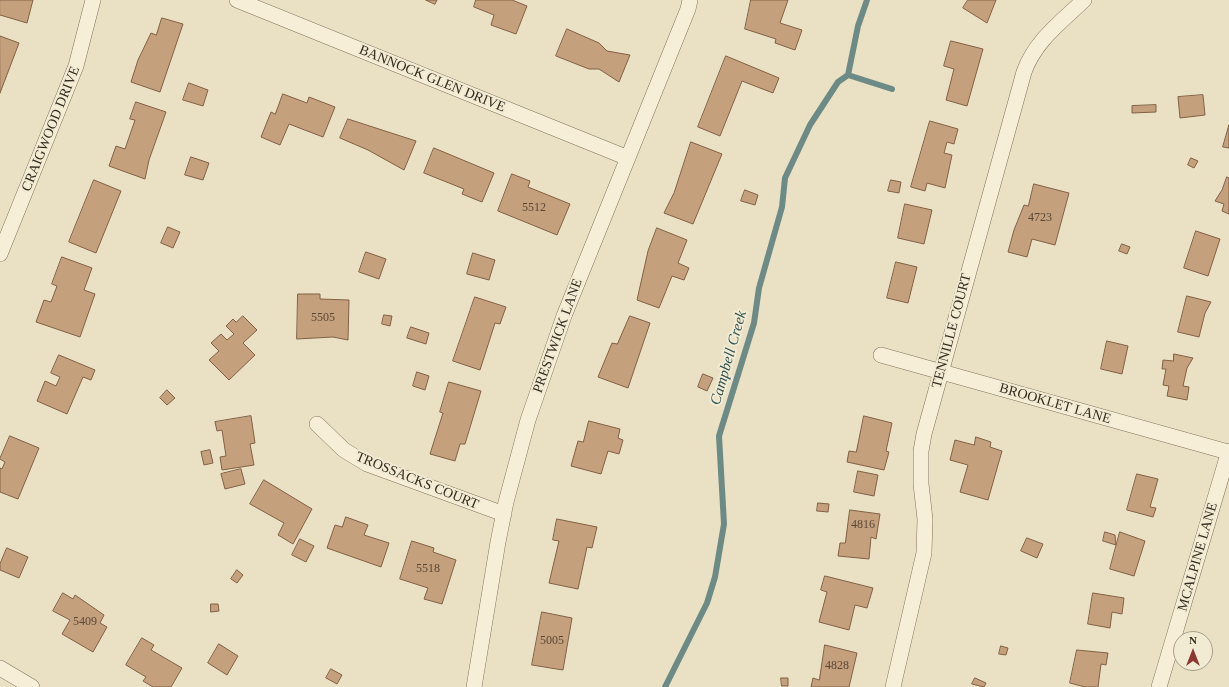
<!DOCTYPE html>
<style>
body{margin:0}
#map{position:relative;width:1229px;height:687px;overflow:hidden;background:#eae1c4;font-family:Georgia,serif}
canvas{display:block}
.north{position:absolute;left:1173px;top:631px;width:40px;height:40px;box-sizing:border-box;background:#f2ebd3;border:1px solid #a69e8b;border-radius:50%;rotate:0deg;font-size:11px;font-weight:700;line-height:16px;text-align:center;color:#352b1f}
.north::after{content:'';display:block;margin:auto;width:14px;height:18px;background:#8e3631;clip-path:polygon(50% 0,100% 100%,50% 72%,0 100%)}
</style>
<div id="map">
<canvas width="1229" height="687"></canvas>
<div class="north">N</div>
</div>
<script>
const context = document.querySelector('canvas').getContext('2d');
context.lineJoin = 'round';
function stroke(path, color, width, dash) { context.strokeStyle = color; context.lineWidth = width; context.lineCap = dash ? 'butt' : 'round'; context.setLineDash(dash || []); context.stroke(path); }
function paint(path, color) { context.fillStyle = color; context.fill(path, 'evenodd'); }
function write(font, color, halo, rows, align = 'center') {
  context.font = font + ' Georgia,serif'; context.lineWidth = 4; context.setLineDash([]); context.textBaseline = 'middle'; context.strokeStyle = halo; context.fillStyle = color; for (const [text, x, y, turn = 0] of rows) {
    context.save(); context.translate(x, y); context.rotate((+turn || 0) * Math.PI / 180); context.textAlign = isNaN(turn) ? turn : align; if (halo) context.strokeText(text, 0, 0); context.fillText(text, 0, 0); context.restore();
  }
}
const stream = new Path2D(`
 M 848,75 L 892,89
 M 665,687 L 707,603 L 715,577 L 724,524 L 719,436 L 754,323 L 759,288 L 782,207 L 785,178 L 810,125 L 838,82 L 848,75 L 858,26 L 867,0`);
const building = new Path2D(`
 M 0,0 L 33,0 L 27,23 L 0,15 Z
 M 426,0 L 437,0 L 435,4 Z
 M 476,0 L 512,0 L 527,6 L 516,34 L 491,25 L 494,15 L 474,7 Z
 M 751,0 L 788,0 L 780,23 L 802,30 L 795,50 L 775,43 L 776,39 L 745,29 Z
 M 968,0 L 996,0 L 987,23 L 963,8 Z
 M 162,18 L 183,24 L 160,92 L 131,82 L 138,60 L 151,33 L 156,35 Z
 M 567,29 L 599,43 L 607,51 L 630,55 L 619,82 L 599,69 L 589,69 L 556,56 Z
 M 0,36 L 19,43 L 0,93 Z
 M 951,41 L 983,49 L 967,106 L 946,100 L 954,69 L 944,66 Z
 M 726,56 L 779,78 L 773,93 L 742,81 L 720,136 L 698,127 Z
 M 189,83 L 208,90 L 203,106 L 183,100 Z
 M 283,94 L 307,103 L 309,97 L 335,107 L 323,137 L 289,124 L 280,145 L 261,137 L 271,112 L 275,114 Z
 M 1203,95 L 1205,115 L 1180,118 L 1178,97 Z
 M 136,102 L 166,112 L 149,160 L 145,179 L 109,166 L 116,146 L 125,149 L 135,120 L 130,119 Z
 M 1156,105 L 1156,112 L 1132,113 L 1132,106 Z
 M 348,119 L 416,141 L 404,170 L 368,150 L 340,138 Z
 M 930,121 L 958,129 L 954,144 L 947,142 L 944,153 L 952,155 L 945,188 L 927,183 L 925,191 L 911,187 Z
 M 1229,125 L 1229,148 L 1223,147 Z
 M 691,142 L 722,154 L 693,224 L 664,213 L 674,193 Z
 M 434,148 L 494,173 L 482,202 L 462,194 L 464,189 L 424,173 Z
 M 191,157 L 209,163 L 203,180 L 185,175 Z
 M 1191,158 L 1198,161 L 1194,168 L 1188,165 Z
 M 512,174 L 530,181 L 528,187 L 570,204 L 557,235 L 498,211 Z
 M 1227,177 L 1229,178 L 1229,214 L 1222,211 L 1224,204 L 1215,201 L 1222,190 Z
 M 94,180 L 121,191 L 96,253 L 69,242 Z
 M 891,180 L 901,182 L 899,193 L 888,191 Z
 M 1034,184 L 1069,193 L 1055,245 L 1032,239 L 1027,257 L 1008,252 L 1014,230 L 1024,205 L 1028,206 Z
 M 745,190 L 758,195 L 755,205 L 741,201 Z
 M 905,204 L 932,210 L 924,244 L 898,238 Z
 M 168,227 L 180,232 L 173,248 L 161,243 Z
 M 657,228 L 687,240 L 678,263 L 689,268 L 684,280 L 672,276 L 659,308 L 637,300 L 648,251 Z
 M 1196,231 L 1220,239 L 1208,276 L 1184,268 Z
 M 1122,244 L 1130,247 L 1127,254 L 1119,251 Z
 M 366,252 L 386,259 L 379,279 L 359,272 Z
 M 473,253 L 495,260 L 489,280 L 467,274 Z
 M 62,257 L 92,268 L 84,290 L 95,294 L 80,337 L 36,322 L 44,300 L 51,302 L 57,286 L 52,284 Z
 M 896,262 L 917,267 L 908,303 L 887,298 Z
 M 298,294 L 320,294 L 320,299 L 349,300 L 348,340 L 333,337 L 297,339 Z
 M 1187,296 L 1211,302 L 1205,313 L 1199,337 L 1178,332 Z
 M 475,297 L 506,307 L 500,324 L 495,323 L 480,370 L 453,361 Z
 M 384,315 L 392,316 L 390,326 L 382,324 Z
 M 243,316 L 257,330 L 243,343 L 255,355 L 229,380 L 209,360 L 219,351 L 211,343 L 221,334 L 227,340 L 234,334 L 226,326 L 233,319 L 236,322 Z
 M 630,316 L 650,323 L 628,388 L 598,377 L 612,343 L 617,344 Z
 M 411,327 L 429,333 L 426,344 L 407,338 Z
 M 1107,341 L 1128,346 L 1122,374 L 1101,369 Z
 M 1174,354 L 1193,358 L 1187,368 L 1183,386 L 1189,387 L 1187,400 L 1167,396 L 1169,386 L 1163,385 L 1166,369 L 1162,369 L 1163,360 L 1173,361 Z
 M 59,355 L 95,370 L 91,380 L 83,377 L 67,414 L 37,401 L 45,381 L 56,386 L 60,377 L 51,373 Z
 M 417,372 L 429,376 L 425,390 L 413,386 Z
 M 703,374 L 713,378 L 707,391 L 698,387 Z
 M 449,382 L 481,391 L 465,444 L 460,444 L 455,461 L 430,454 L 443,413 L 440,412 Z
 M 167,390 L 175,398 L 167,405 L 160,398 Z
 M 251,416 L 255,443 L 250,444 L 254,465 L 222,470 L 220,457 L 226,456 L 222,430 L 217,431 L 215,422 Z
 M 864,416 L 892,423 L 886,451 L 889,452 L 884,470 L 847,462 L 849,451 L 856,452 Z
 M 589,421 L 620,429 L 618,438 L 623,440 L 619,454 L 608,451 L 601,474 L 571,466 L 578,441 L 583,442 Z
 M 10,436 L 39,448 L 18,499 L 0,492 L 0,468 L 2,469 L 5,462 L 0,459 Z
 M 976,437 L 991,442 L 990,447 L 1002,451 L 988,500 L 960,492 L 968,465 L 950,460 L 955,440 L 974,445 Z
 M 210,450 L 213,463 L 204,465 L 201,452 Z
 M 241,469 L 245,484 L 225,489 L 221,474 Z
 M 858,471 L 878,475 L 874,496 L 854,492 Z
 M 1137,474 L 1158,479 L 1150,507 L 1156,508 L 1153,517 L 1127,510 Z
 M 264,480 L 312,509 L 293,544 L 278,535 L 284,523 L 250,504 Z
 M 818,503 L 829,504 L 828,512 L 817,511 Z
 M 850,510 L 880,514 L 876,539 L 871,537 L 869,559 L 838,556 L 840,543 L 845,543 Z
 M 346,517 L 368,525 L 364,535 L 389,543 L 381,567 L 327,548 L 335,525 L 342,527 Z
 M 557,519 L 597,527 L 592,548 L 587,547 L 578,589 L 549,583 L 559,541 L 553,540 Z
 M 1105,532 L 1115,535 L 1116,545 L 1103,541 Z
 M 1120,532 L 1145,541 L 1134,576 L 1110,569 Z
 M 1027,538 L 1043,544 L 1037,558 L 1021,551 Z
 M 300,539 L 314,546 L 306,562 L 292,555 Z
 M 412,541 L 434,548 L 433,552 L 456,560 L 442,604 L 424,599 L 428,588 L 400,579 Z
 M 7,548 L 28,557 L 19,578 L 0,570 L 0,564 Z
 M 237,570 L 243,575 L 237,583 L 231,579 Z
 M 825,576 L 873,588 L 867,608 L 855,605 L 849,630 L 819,622 L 827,592 L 821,590 Z
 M 63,593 L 73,599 L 75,595 L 104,615 L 100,623 L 107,627 L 93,652 L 62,634 L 70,620 L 53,611 Z
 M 1093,593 L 1124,598 L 1122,614 L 1112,612 L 1110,628 L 1088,624 Z
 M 211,604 L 218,604 L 219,611 L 211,612 Z
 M 542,612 L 572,618 L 563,670 L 532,665 Z
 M 142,638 L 154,645 L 151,650 L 182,668 L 171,687 L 153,687 L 143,681 L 146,677 L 126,665 Z
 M 219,644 L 238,656 L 227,675 L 208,663 Z
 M 825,645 L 857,653 L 849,687 L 811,687 L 813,678 L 819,680 Z
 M 1001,646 L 1008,648 L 1006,655 L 999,654 Z
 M 1077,650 L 1108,653 L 1106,665 L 1101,664 L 1098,687 L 1085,687 L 1070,683 Z
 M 331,669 L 342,675 L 337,684 L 326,678 Z
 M 781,678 L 788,678 L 788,686 L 782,686 Z
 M 975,678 L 986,683 L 984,687 L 972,684 Z`);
const minor = new Path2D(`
 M 237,0 L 628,158
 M 0,254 L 76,66 L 93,0
 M 881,355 L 1228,452
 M 317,424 L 344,450 L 367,464 L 504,514
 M 0,668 L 32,687
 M 474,687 L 498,542 L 506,502 L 528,420 L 564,316 L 688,9 L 690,0
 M 893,687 L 924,553 L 925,519 L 921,484 L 921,451 L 924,434 L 1024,72 C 1035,41 1061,22 1084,0
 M 1159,687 L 1229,451`);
const numberNames = [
 ["5512",534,208],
 ["4723",1040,218],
 ["5505",323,318],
 ["4816",863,525],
 ["5518",428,569],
 ["5409",85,622],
 ["5005",552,641],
 ["4828",837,666]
];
const streetNames = [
 ["BANNOCK GLEN DRIVE",432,79,22],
 ["CRAIGWOOD DRIVE",51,129,-68],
 ["TENNILLE COURT",952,331,-75],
 ["PRESTWICK LANE",558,336,-70],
 ["BROOKLET LANE",1055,404,16],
 ["TROSSACKS COURT",417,481,22],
 ["MCALPINE LANE",1198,557,-74]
];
const waterNames = [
 ["Campbell Creek",729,358,-74]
];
stroke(stream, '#6d8b86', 6);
paint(building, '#c5a07d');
stroke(building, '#816044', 1);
stroke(minor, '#83735c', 16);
stroke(minor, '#f6eed7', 15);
write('12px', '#594836', null, numberNames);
write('14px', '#352b1f', '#f2ebd3', streetNames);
write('italic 15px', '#2f5353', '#f2ebd3', waterNames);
</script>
